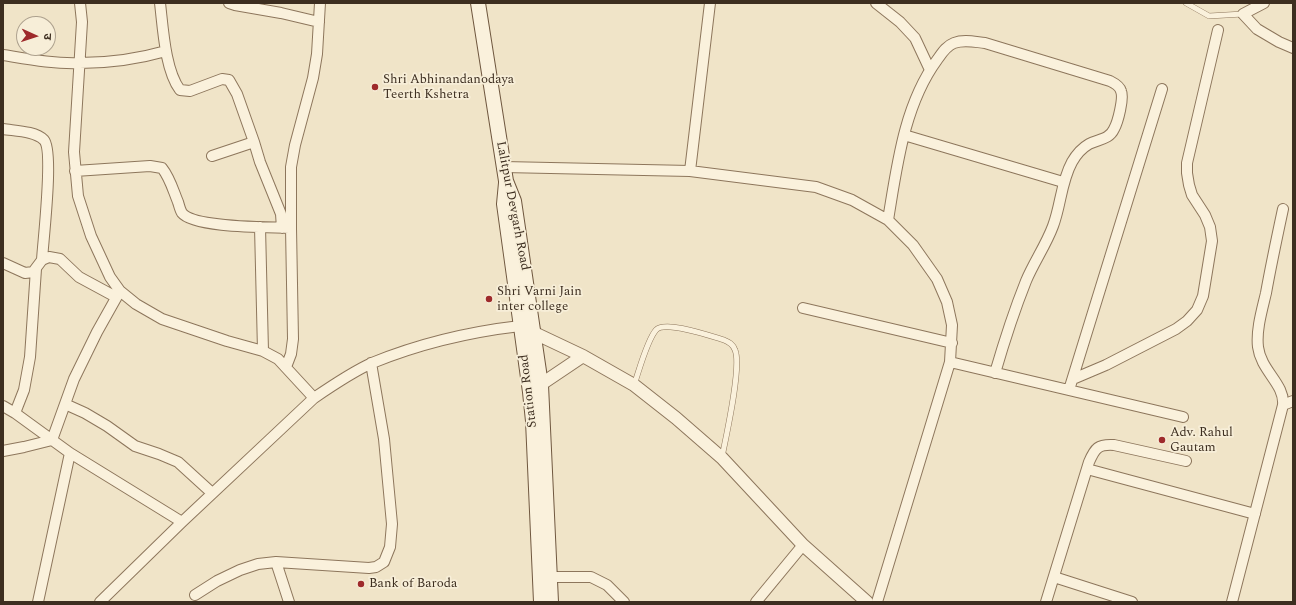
<!DOCTYPE html>
<meta charset="utf-8">
<style>
body{margin:0}
#map{position:relative;width:1296px;height:605px;overflow:hidden;background:#f0e4c8;font-family:Spectral,"Noto Sans Devanagari",serif}
canvas{display:block}
.frame{position:absolute;inset:0;border:4px solid #3d2e20;pointer-events:none}
.north{position:absolute;left:16px;top:16px;width:40px;height:40px;box-sizing:border-box;background:#f7eed8;border:1px solid #ada18e;border-radius:50%;rotate:93deg;font-size:11px;font-weight:700;line-height:16px;text-align:center;color:#3d2e20}
.north::after{content:'';display:block;margin:auto;width:14px;height:18px;background:#9e2a2b;clip-path:polygon(50% 0,100% 100%,50% 72%,0 100%)}
</style>
<div id="map">
<canvas width="1296" height="605"></canvas>
<div class="frame"></div>
<div class="north">उ</div>
</div>
<script>
const context = document.querySelector('canvas').getContext('2d');
context.lineJoin = 'round';
function stroke(path, color, width, dash) { context.strokeStyle = color; context.lineWidth = width; context.lineCap = dash ? 'butt' : 'round'; context.setLineDash(dash || []); context.stroke(path); }
function write(font, color, halo, rows, align = 'center') {
  context.font = font + ' Spectral,serif'; context.lineWidth = 3.5; context.setLineDash([]); context.textBaseline = 'middle'; context.strokeStyle = halo; context.fillStyle = color; for (const [text, x, y, turn = 0] of rows) {
    context.save(); context.translate(x, y); context.rotate((+turn || 0) * Math.PI / 180); context.textAlign = isNaN(turn) ? turn : align; if (halo) context.strokeText(text, 0, 0); context.fillText(text, 0, 0); context.restore();
  }
}
const service = new Path2D(`
 M 1186,3 L 1209,16 L 1243,14
 M 634,385 C 639,371 647,340 656,330 C 665,320 710,336 724,340 C 729,342 733,344 735,350 C 742,366 726,437 722,457`);
const minor = new Path2D(`
 M 80,3 L 82,22 L 74,152 L 78,196 L 91,236 L 110,277 L 120,291 L 136,304 L 162,319 L 227,341 L 263,351 L 278,359 L 314,398
 M 160,3 C 163,28 165,70 180,90 L 190,91 L 222,79 L 229,80 L 237,94 L 254,142 L 260,162 L 281,214 L 282,228
 M 229,3 L 235,5 L 281,13 L 319,22
 M 876,3 L 900,22 L 915,38 L 930,70
 M 1264,3 L 1243,14 L 1257,29 L 1279,42 L 1293,48
 M 3,55 C 28,59 54,64 80,63 C 110,63 138,59 166,51
 M 3,129 C 15,131 35,131 44,140 C 54,151 43,241 42,260
 M 904,135 L 1063,182
 M 212,156 L 254,142
 M 504,167 L 690,171 L 816,187 L 852,200 L 888,220 L 913,245 L 937,279 L 947,302 L 952,325 L 950,362 L 877,602
 M 75,171 L 150,166 L 162,168 C 170,178 173,190 178,202 C 179,205 180,210 182,213 C 194,228 268,227 289,228
 M 690,171 L 710,3
 M 888,220 C 897,166 904,105 937,60 C 942,53 946,46 954,43 C 964,39 975,42 985,43 L 1110,81 C 1114,83 1120,86 1121,91 C 1124,98 1118,122 1114,129 C 1109,140 1098,139 1089,144 C 1082,148 1076,155 1072,162 C 1061,182 1061,205 1053,226 C 1046,245 1034,262 1026,281 C 1014,311 1004,342 995,373
 M 260,227 L 263,351
 M 3,263 L 25,273 L 33,272 L 42,260 L 49,257 L 60,259 L 79,277 L 116,297
 M 803,308 L 952,343
 M 950,362 L 1183,417
 M 286,367 L 291,354 L 293,339 L 291,228 L 291,167 L 295,145 L 313,78 L 317,54 L 320,3
 M 1073,379 L 1106,365 L 1176,329 L 1187,321 L 1197,310 L 1203,296 L 1212,241 L 1210,227 L 1205,215 L 1192,195 L 1189,185 L 1187,173 L 1187,163 L 1218,30
 M 1069,390 L 1162,89
 M 65,404 L 85,413 L 107,426 L 135,446 L 159,454 L 178,462 L 212,493
 M 1283,405 L 1293,401
 M 3,406 L 15,413 L 70,453 L 182,522
 M 15,413 L 24,390 L 30,357 L 36,269
 M 3,451 L 24,447 L 52,440 L 74,379 L 97,332 L 120,291
 M 1087,469 L 1255,514
 M 276,562 L 289,602
 M 550,577 L 591,577 L 607,585 L 624,602
 M 1054,577 L 1132,602
 M 195,595 L 217,581 L 240,570 L 258,564 L 276,562 L 369,568 L 376,567 L 384,562 L 390,547 L 392,524 L 384,439 L 371,363
 M 38,602 L 70,453
 M 100,602 L 182,522 L 314,398 C 333,385 352,372 372,363 C 421,343 468,332 520,326
 M 756,602 L 803,545
 M 1046,602 L 1089,462 C 1095,448 1098,444 1114,445 L 1186,461
 M 1232,602 L 1283,405 C 1285,384 1261,371 1258,347 C 1256,330 1262,310 1266,293 C 1271,265 1277,237 1283,209`);
const tertiary = new Path2D(`
 M 528,330 L 583,356 L 634,385 L 676,418 L 722,458 L 803,545 L 867,602
 M 534,389 L 583,356`);
const secondary = new Path2D(`
 M 478,3 L 506,181 L 514,201 L 541,385 L 551,602
 M 506,183 L 504,204 L 530,392 L 533,421 L 541,602`);
const markers = [
 [375,87,4,"#9e2a2b"],
 [489,299,4,"#9e2a2b"],
 [1162,440,4,"#9e2a2b"],
 [361,584,4,"#9e2a2b"]
];
const poiNames = [
 ["Shri Abhinandanodaya",383,80],
 ["Teerth Kshetra",383,95],
 ["Shri Varni Jain",497,292],
 ["inter college",497,307],
 ["Adv. Rahul",1170,433],
 ["Gautam",1170,448],
 ["Bank of Baroda",369,584]
];
const streetNames = [
 ["Lalitpur Devgarh Road",512,206,79],
 ["Station Road",529,391,-97]
];
stroke(service, '#8d765c', 6);
stroke(minor, '#8d765c', 12);
stroke(tertiary, '#8d765c', 14);
stroke(secondary, '#6f573f', 16);
stroke(service, '#faf1dc', 5);
stroke(minor, '#faf1dc', 10);
stroke(tertiary, '#faf1dc', 12);
stroke(secondary, '#faf1dc', 14);
for (const [x, y, r, color] of markers) { const dot = new Path2D(); dot.arc(x, y, r, 0, 2 * Math.PI); context.fillStyle = color; context.fill(dot); stroke(dot, '#f7eed8', 1.5); }
write('13px', '#3d2e20', '#f7eed8', poiNames, 'left');
write('13px', '#3d2e20', '#f7eed8', streetNames);
</script>
